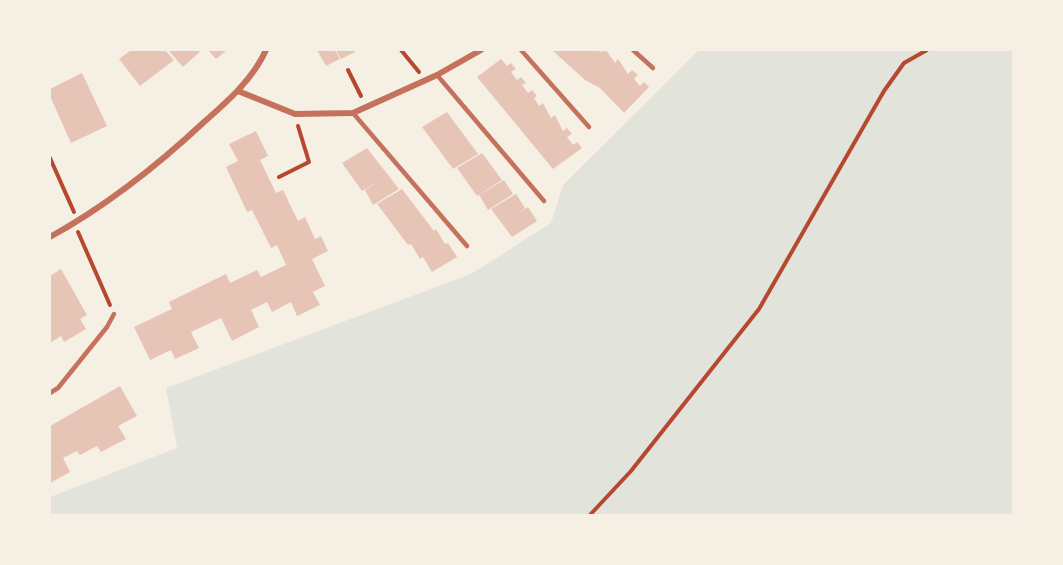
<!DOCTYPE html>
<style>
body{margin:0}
#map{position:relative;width:1063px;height:565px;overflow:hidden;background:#f6efe4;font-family:"Exo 2",sans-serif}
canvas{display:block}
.frame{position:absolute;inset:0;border:51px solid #f6efe4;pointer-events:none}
</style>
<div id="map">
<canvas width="1063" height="565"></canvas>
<div class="frame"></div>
</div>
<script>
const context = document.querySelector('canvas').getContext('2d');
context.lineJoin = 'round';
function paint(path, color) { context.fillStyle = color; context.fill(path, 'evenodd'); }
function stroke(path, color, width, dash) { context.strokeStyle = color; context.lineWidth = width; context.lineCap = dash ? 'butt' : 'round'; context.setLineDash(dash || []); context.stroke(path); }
const green = new Path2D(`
 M 699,50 L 1013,50 L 1013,515 L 50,516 L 50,497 L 177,448 L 166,388 L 471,274 L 551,223 L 563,185 Z`);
const building = new Path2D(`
 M 131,50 L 165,50 L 174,60 L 140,86 L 119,59 Z
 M 168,50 L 202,50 L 183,67 Z
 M 208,50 L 227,50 L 216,59 Z
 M 317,50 L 335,50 L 340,59 L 326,66 Z
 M 336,50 L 354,50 L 355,52 L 341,59 Z
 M 552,50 L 598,50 L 601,52 L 606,50 L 615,63 L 618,59 L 628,74 L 632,70 L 638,75 L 634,79 L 640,86 L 644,82 L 649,87 L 624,113 L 600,88 L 585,80 Z
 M 501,59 L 507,66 L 511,63 L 516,69 L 511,72 L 517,80 L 521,77 L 526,83 L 522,85 L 528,93 L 532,90 L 537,96 L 534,98 L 539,106 L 543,103 L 551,118 L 555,115 L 563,131 L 567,128 L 572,134 L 567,137 L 573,145 L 577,142 L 582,148 L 553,169 L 477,77 Z
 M 82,73 L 107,126 L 71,143 L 50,96 L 50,89 Z
 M 447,112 L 478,154 L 453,169 L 422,127 Z
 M 256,131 L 268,156 L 260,160 L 276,193 L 283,190 L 298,221 L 305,217 L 315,239 L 321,236 L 328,251 L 312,259 L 325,286 L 313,292 L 320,305 L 297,316 L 291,302 L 272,312 L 267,302 L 251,310 L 259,327 L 232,341 L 221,318 L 191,332 L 199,348 L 175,359 L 171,350 L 150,360 L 134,327 L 172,309 L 169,302 L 226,274 L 230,283 L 257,270 L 261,277 L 286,265 L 277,245 L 271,248 L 252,210 L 247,212 L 226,167 L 238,161 L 229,144 Z
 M 367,148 L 399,189 L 373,205 L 365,190 L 384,178 L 362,191 L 342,163 Z
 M 482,153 L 502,180 L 477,196 L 457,168 Z
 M 504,180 L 513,194 L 488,210 L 479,195 Z
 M 402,189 L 434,231 L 436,229 L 445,244 L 448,243 L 457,257 L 432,272 L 423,257 L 420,259 L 411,244 L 408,245 L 377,204 Z
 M 516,194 L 525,208 L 518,213 L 528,207 L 537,221 L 512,237 L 491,209 Z
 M 61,269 L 87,315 L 80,319 L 86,329 L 64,342 L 61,336 L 50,343 L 50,276 Z
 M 120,386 L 137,416 L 118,426 L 126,439 L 101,452 L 97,446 L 80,455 L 77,451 L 63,458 L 70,472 L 50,483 L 50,426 Z`);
const path = new Path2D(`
 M 401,50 L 419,72
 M 348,70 L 361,96
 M 50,158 L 74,212
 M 279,177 L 309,162 L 298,126
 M 78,232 L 110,305
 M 589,516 L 631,471 L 759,309 L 884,91 L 904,63 L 927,50`);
const service = new Path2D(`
 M 521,50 L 589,127
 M 633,50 L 653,68
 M 437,75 L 544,201
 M 353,113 L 467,246
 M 50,393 L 58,388 L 107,327 L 114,314`);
const minor = new Path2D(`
 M 238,91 L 295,114 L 353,113 L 437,75 L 481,50
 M 50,237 C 106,206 157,166 204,122 C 228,101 253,79 266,50`);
paint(green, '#e2e4dc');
paint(building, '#e6c5b7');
stroke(path, '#b5482f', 4);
stroke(service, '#c5725c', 4.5);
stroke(minor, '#c5725c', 6);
</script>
